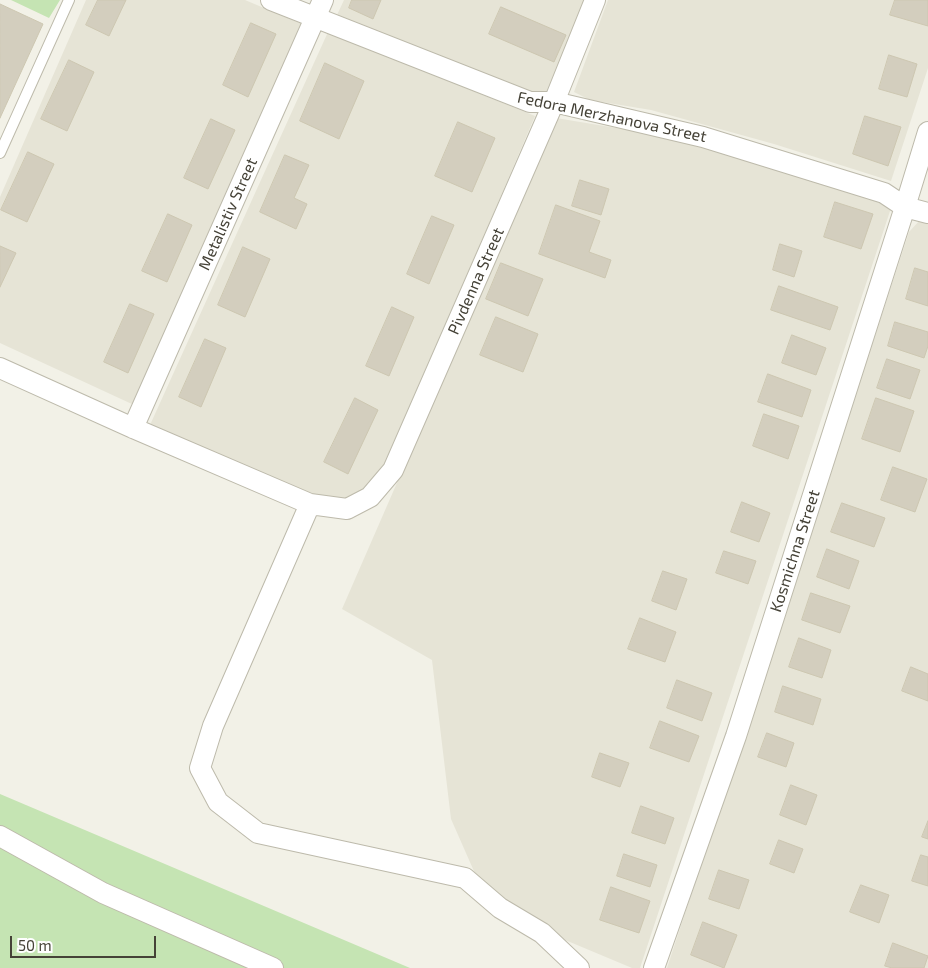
<!DOCTYPE html>
<style>
body{margin:0}
#map{position:relative;width:928px;height:968px;overflow:hidden;background:#f2f1e7;font-family:"Exo 2",sans-serif}
canvas{display:block}
.scale{position:absolute;left:10px;top:936px;width:146px;height:22px;box-sizing:border-box;border:2px solid #454237;border-top:0;padding-left:6px;font-size:15px;line-height:18px;white-space:nowrap;color:#454237;-webkit-text-stroke:4px #fff;paint-order:stroke}
</style>
<div id="map">
<canvas width="928" height="968"></canvas>
<div class="scale">50 m</div>
</div>
<script>
const context = document.querySelector('canvas').getContext('2d');
context.lineJoin = 'round';
function paint(path, color) { context.fillStyle = color; context.fill(path, 'evenodd'); }
function stroke(path, color, width, dash) { context.strokeStyle = color; context.lineWidth = width; context.lineCap = dash ? 'butt' : 'round'; context.setLineDash(dash || []); context.stroke(path); }
function write(font, color, halo, rows, align = 'center') {
  context.font = font + ' "Exo 2",sans-serif'; context.lineWidth = 4.5; context.setLineDash([]); context.textBaseline = 'middle'; context.strokeStyle = halo; context.fillStyle = color; for (const [text, x, y, turn = 0] of rows) {
    context.save(); context.translate(x, y); context.rotate((+turn || 0) * Math.PI / 180); context.textAlign = isNaN(turn) ? turn : align; if (halo) context.strokeText(text, 0, 0); context.fillText(text, 0, 0); context.restore();
  }
}
const residential = new Path2D(`
 M 86,0 L 245,0 L 302,24 L 134,405 L 0,343 L 0,197 Z
 M 344,0 L 586,0 L 551,92 L 536,96 L 337,15 Z
 M 608,0 L 928,0 L 928,68 L 891,181 L 774,144 L 651,110 L 590,100 L 574,92 Z
 M 328,32 L 535,116 L 486,231 L 384,464 L 363,493 L 350,501 L 316,499 L 150,425 Z
 M 556,118 L 689,140 L 892,205 L 640,968 L 632,968 L 558,937 L 507,904 L 477,878 L 451,819 L 432,660 L 342,609 Z
 M 920,220 L 928,222 L 928,968 L 667,968 L 909,232 Z`);
const green = new Path2D(`
 M 11,0 L 60,0 L 49,18 Z
 M 0,794 L 410,968 L 0,968 Z`);
const building = new Path2D(`
 M 98,0 L 126,0 L 109,36 L 86,25 Z
 M 352,0 L 381,0 L 373,19 L 349,8 Z
 M 895,0 L 928,0 L 928,26 L 890,15 Z
 M 0,4 L 43,24 L 0,118 Z
 M 501,7 L 566,35 L 554,62 L 489,34 Z
 M 251,23 L 276,34 L 248,97 L 223,85 Z
 M 889,55 L 917,64 L 907,97 L 879,89 Z
 M 69,60 L 94,72 L 67,131 L 41,119 Z
 M 325,63 L 364,81 L 339,139 L 300,121 Z
 M 865,116 L 901,127 L 888,166 L 853,154 Z
 M 211,119 L 235,130 L 208,189 L 184,178 Z
 M 458,122 L 495,138 L 472,192 L 435,176 Z
 M 28,152 L 54,164 L 27,222 L 1,210 Z
 M 285,155 L 309,165 L 294,198 L 307,204 L 296,229 L 260,212 Z
 M 580,180 L 609,189 L 601,215 L 572,206 Z
 M 835,202 L 873,214 L 861,249 L 824,237 Z
 M 556,205 L 600,221 L 589,252 L 611,260 L 605,278 L 539,254 Z
 M 168,214 L 192,225 L 167,282 L 142,271 Z
 M 432,216 L 454,225 L 429,284 L 407,274 Z
 M 780,244 L 802,251 L 794,277 L 773,270 Z
 M 0,246 L 16,253 L 0,287 Z
 M 243,247 L 270,259 L 245,317 L 218,305 Z
 M 501,263 L 543,279 L 528,316 L 486,299 Z
 M 915,268 L 928,272 L 928,306 L 906,299 Z
 M 779,286 L 838,307 L 830,330 L 771,310 Z
 M 130,304 L 154,314 L 128,373 L 104,362 Z
 M 392,307 L 414,317 L 389,376 L 366,366 Z
 M 496,317 L 538,334 L 523,372 L 480,355 Z
 M 895,322 L 928,332 L 928,346 L 924,358 L 888,346 Z
 M 792,335 L 826,348 L 816,375 L 782,363 Z
 M 205,339 L 226,348 L 201,407 L 179,397 Z
 M 887,359 L 920,370 L 910,399 L 877,388 Z
 M 768,374 L 811,390 L 802,417 L 758,402 Z
 M 355,398 L 378,410 L 348,474 L 324,462 Z
 M 876,398 L 914,411 L 900,452 L 862,439 Z
 M 764,414 L 799,426 L 788,459 L 753,446 Z
 M 893,467 L 927,479 L 915,512 L 881,500 Z
 M 742,502 L 770,513 L 759,542 L 731,532 Z
 M 842,503 L 885,518 L 874,547 L 831,532 Z
 M 827,549 L 859,561 L 849,589 L 817,577 Z
 M 724,551 L 756,561 L 748,584 L 716,573 Z
 M 663,571 L 687,579 L 676,610 L 652,601 Z
 M 811,593 L 850,606 L 840,633 L 802,620 Z
 M 640,618 L 676,632 L 665,662 L 628,649 Z
 M 799,638 L 831,650 L 822,678 L 789,667 Z
 M 911,667 L 928,674 L 928,701 L 902,691 Z
 M 677,680 L 712,693 L 702,721 L 667,708 Z
 M 783,686 L 821,699 L 813,725 L 775,712 Z
 M 660,721 L 699,736 L 689,762 L 650,748 Z
 M 767,733 L 794,743 L 786,767 L 758,757 Z
 M 600,753 L 629,763 L 620,787 L 592,777 Z
 M 791,785 L 817,795 L 806,825 L 780,815 Z
 M 641,806 L 674,818 L 665,844 L 632,833 Z
 M 928,821 L 928,839 L 922,837 Z
 M 779,840 L 803,849 L 794,873 L 770,864 Z
 M 624,854 L 657,865 L 650,887 L 617,876 Z
 M 921,855 L 928,857 L 928,886 L 912,881 Z
 M 719,870 L 749,880 L 739,909 L 709,899 Z
 M 861,885 L 889,895 L 879,923 L 850,912 Z
 M 611,887 L 650,901 L 639,933 L 600,920 Z
 M 703,922 L 737,935 L 724,968 L 691,955 Z
 M 893,943 L 928,956 L 924,968 L 892,968 L 885,966 Z`);
const lane = new Path2D(`
 M 0,153 L 69,0`);
const street = new Path2D(`
 M 271,0 L 530,102 L 554,102 L 703,137 L 884,193 L 905,207 L 928,213
 M 0,368 L 133,428 L 310,504 L 347,509 L 370,497 L 393,470 L 554,102 L 595,0
 M 133,428 L 323,0
 M 310,504 L 213,726 L 200,768 L 218,802 L 258,833 L 465,878 L 500,908 L 542,933 L 579,968
 M 0,836 L 103,893 L 273,968
 M 654,968 L 736,736 L 905,207 L 928,132`);
const streetNames = [
 ["Fedora Merzhanova Street",612,117,12],
 ["Metalistiv Street",228,214,-66],
 ["Pivdenna Street",476,281,-66],
 ["Kosmichna Street",795,551,-72]
];
paint(residential, '#e6e4d6');
paint(green, '#c5e4b3');
paint(building, '#d3cebe');
stroke(building, '#cdc7b1', 1);
stroke(lane, '#bdbaab', 12);
stroke(street, '#bdbaab', 22);
stroke(lane, '#fff', 10);
stroke(street, '#fff', 20);
write('16px', '#454237', '#fff', streetNames);
</script>
